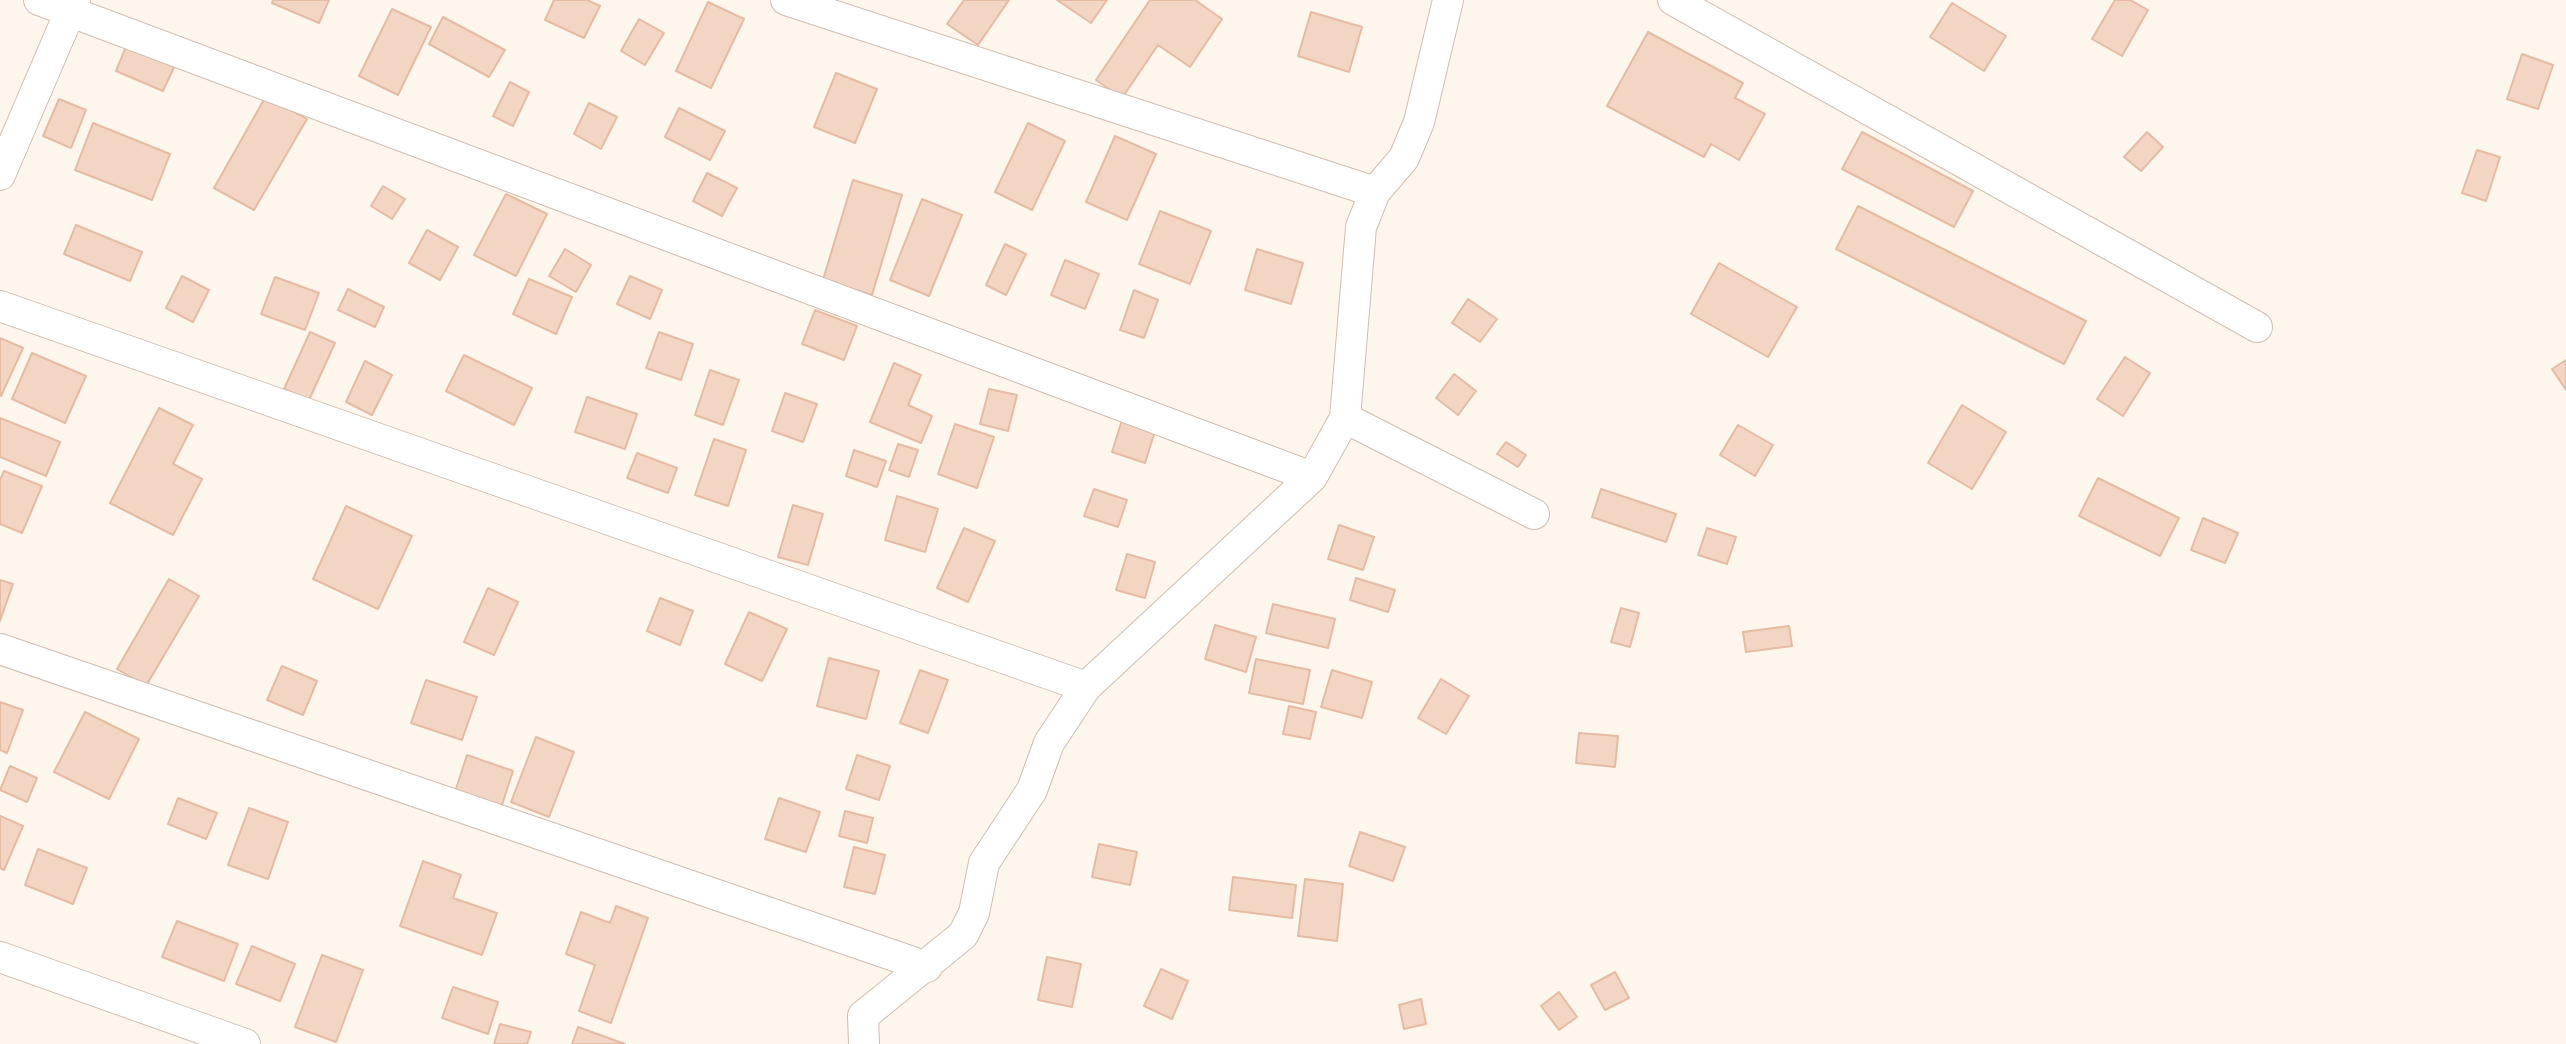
<!DOCTYPE html>
<style>
body{margin:0}
canvas{display:block;background:#fdf6ec}
</style>
<canvas width="2566" height="1044"></canvas>
<script>
const context = document.querySelector('canvas').getContext('2d');
context.lineJoin = 'round';
function paint(path, color) { context.fillStyle = color; context.fill(path, 'evenodd'); }
function stroke(path, color, width, dash) { context.strokeStyle = color; context.lineWidth = width; context.lineCap = dash ? 'butt' : 'round'; context.setLineDash(dash || []); context.stroke(path); }
const building = new Path2D(`
 M 273,0 L 329,0 L 319,23 L 272,3 Z
 M 554,0 L 587,0 L 600,6 L 584,38 L 545,20 Z
 M 964,0 L 1009,0 L 978,45 L 947,24 Z
 M 1057,0 L 1107,0 L 1091,23 Z
 M 1150,0 L 1195,0 L 1222,19 L 1190,67 L 1158,45 L 1122,98 L 1096,80 Z
 M 2115,0 L 2130,0 L 2148,10 L 2122,56 L 2092,39 Z
 M 708,2 L 744,19 L 711,88 L 676,71 Z
 M 1952,3 L 2006,36 L 1984,71 L 1930,37 Z
 M 392,9 L 431,27 L 398,95 L 359,76 Z
 M 1311,12 L 1362,27 L 1349,72 L 1298,56 Z
 M 443,17 L 505,50 L 489,77 L 429,44 Z
 M 639,19 L 664,33 L 645,65 L 621,51 Z
 M 1648,32 L 1743,83 L 1735,98 L 1765,114 L 1739,160 L 1711,144 L 1704,157 L 1607,106 Z
 M 128,42 L 176,63 L 163,91 L 116,71 Z
 M 2522,54 L 2553,65 L 2538,109 L 2507,99 Z
 M 836,73 L 877,89 L 855,143 L 814,127 Z
 M 510,82 L 529,92 L 513,126 L 493,116 Z
 M 266,96 L 307,119 L 254,210 L 214,188 Z
 M 59,99 L 86,110 L 71,148 L 43,136 Z
 M 589,103 L 617,117 L 601,149 L 574,134 Z
 M 679,108 L 725,131 L 710,160 L 665,137 Z
 M 93,123 L 170,154 L 152,200 L 75,170 Z
 M 1028,123 L 1065,141 L 1032,210 L 995,192 Z
 M 1862,132 L 1973,191 L 1954,227 L 1842,169 Z
 M 2147,132 L 2163,147 L 2141,171 L 2124,157 Z
 M 1115,136 L 1156,154 L 1127,220 L 1086,202 Z
 M 2477,150 L 2500,157 L 2486,201 L 2462,193 Z
 M 707,173 L 737,188 L 722,216 L 693,201 Z
 M 853,180 L 902,195 L 872,295 L 823,280 Z
 M 383,186 L 405,199 L 392,219 L 371,206 Z
 M 506,194 L 547,214 L 516,276 L 474,255 Z
 M 922,199 L 962,215 L 929,296 L 890,280 Z
 M 1858,206 L 2086,321 L 2064,364 L 1836,249 Z
 M 1160,211 L 1211,231 L 1190,284 L 1139,264 Z
 M 76,225 L 142,252 L 130,281 L 64,254 Z
 M 427,230 L 458,247 L 440,280 L 409,263 Z
 M 1005,244 L 1026,254 L 1006,295 L 986,285 Z
 M 565,249 L 591,265 L 576,292 L 549,276 Z
 M 1257,249 L 1303,263 L 1291,304 L 1245,290 Z
 M 1065,260 L 1099,274 L 1085,309 L 1051,295 Z
 M 1719,263 L 1797,307 L 1768,357 L 1691,314 Z
 M 182,276 L 209,290 L 193,322 L 166,308 Z
 M 630,276 L 662,290 L 650,319 L 617,304 Z
 M 275,277 L 319,293 L 305,330 L 261,314 Z
 M 529,279 L 572,297 L 556,334 L 513,314 Z
 M 348,289 L 384,307 L 375,327 L 338,310 Z
 M 1134,290 L 1158,300 L 1144,338 L 1120,330 Z
 M 1468,299 L 1497,319 L 1480,342 L 1452,323 Z
 M 815,310 L 857,326 L 844,360 L 802,344 Z
 M 310,332 L 335,343 L 309,400 L 284,389 Z
 M 659,332 L 693,344 L 681,380 L 646,368 Z
 M 0,338 L 23,348 L 1,396 L 0,395 Z
 M 32,353 L 86,376 L 65,423 L 12,399 Z
 M 464,355 L 532,388 L 514,425 L 446,391 Z
 M 2125,357 L 2150,373 L 2123,416 L 2097,399 Z
 M 2566,360 L 2566,390 L 2552,369 Z
 M 365,361 L 392,375 L 372,415 L 346,402 Z
 M 894,363 L 921,375 L 908,405 L 932,416 L 921,443 L 870,422 Z
 M 710,370 L 739,380 L 723,425 L 695,415 Z
 M 1454,374 L 1476,391 L 1458,415 L 1436,398 Z
 M 989,389 L 1017,395 L 1008,431 L 980,424 Z
 M 785,393 L 817,404 L 803,442 L 772,431 Z
 M 587,397 L 637,414 L 625,449 L 575,432 Z
 M 1962,405 L 2006,432 L 1972,489 L 1928,463 Z
 M 159,408 L 193,425 L 173,464 L 202,479 L 173,535 L 110,503 Z
 M 0,418 L 60,442 L 46,476 L 0,457 Z
 M 1122,420 L 1155,431 L 1145,463 L 1112,452 Z
 M 955,424 L 994,437 L 977,488 L 938,474 Z
 M 1738,425 L 1773,445 L 1755,476 L 1720,455 Z
 M 714,439 L 746,450 L 728,506 L 695,495 Z
 M 1506,442 L 1526,455 L 1518,467 L 1497,454 Z
 M 898,444 L 918,450 L 909,477 L 889,470 Z
 M 854,450 L 886,461 L 877,487 L 846,476 Z
 M 637,453 L 677,468 L 668,493 L 627,478 Z
 M 4,471 L 42,486 L 22,533 L 0,524 L 0,480 Z
 M 2098,478 L 2179,518 L 2160,556 L 2079,516 Z
 M 1094,489 L 1127,500 L 1118,527 L 1084,516 Z
 M 1601,489 L 1676,514 L 1666,542 L 1592,517 Z
 M 897,496 L 938,509 L 925,552 L 885,540 Z
 M 793,505 L 823,514 L 808,565 L 778,557 Z
 M 346,506 L 412,536 L 378,609 L 313,579 Z
 M 2203,518 L 2238,533 L 2225,563 L 2191,550 Z
 M 1339,525 L 1374,537 L 1363,570 L 1328,559 Z
 M 964,528 L 995,541 L 968,602 L 937,588 Z
 M 1707,528 L 1736,537 L 1727,564 L 1698,555 Z
 M 1127,554 L 1155,562 L 1145,598 L 1116,590 Z
 M 1356,578 L 1395,590 L 1388,612 L 1350,600 Z
 M 169,579 L 199,596 L 146,686 L 117,669 Z
 M 0,580 L 13,584 L 0,621 Z
 M 488,588 L 518,602 L 494,655 L 464,642 Z
 M 660,598 L 693,611 L 680,645 L 647,631 Z
 M 1273,604 L 1335,619 L 1328,648 L 1266,633 Z
 M 1621,608 L 1639,613 L 1630,647 L 1611,642 Z
 M 749,612 L 787,629 L 762,681 L 725,664 Z
 M 1215,625 L 1256,637 L 1246,672 L 1205,659 Z
 M 1789,626 L 1792,646 L 1746,652 L 1743,632 Z
 M 829,658 L 879,671 L 866,719 L 817,706 Z
 M 1256,659 L 1310,670 L 1303,704 L 1249,693 Z
 M 282,666 L 317,681 L 303,715 L 267,700 Z
 M 920,670 L 948,680 L 928,733 L 900,723 Z
 M 1332,670 L 1372,682 L 1362,718 L 1321,707 Z
 M 1441,679 L 1469,696 L 1446,734 L 1418,718 Z
 M 426,680 L 477,697 L 462,740 L 411,723 Z
 M 0,702 L 23,710 L 7,753 L 0,750 Z
 M 1289,706 L 1316,712 L 1310,739 L 1283,734 Z
 M 85,712 L 139,739 L 109,799 L 54,772 Z
 M 1579,733 L 1618,736 L 1615,767 L 1576,763 Z
 M 536,737 L 574,752 L 549,817 L 511,802 Z
 M 467,755 L 513,771 L 499,814 L 453,798 Z
 M 857,755 L 890,766 L 879,800 L 846,789 Z
 M 10,766 L 37,778 L 27,802 L 0,790 Z
 M 178,798 L 217,813 L 206,839 L 168,824 Z
 M 779,798 L 820,812 L 806,852 L 765,839 Z
 M 249,808 L 288,822 L 268,879 L 228,865 Z
 M 845,811 L 873,818 L 867,843 L 839,836 Z
 M 0,816 L 23,826 L 4,870 L 0,868 Z
 M 1360,832 L 1405,847 L 1393,881 L 1349,866 Z
 M 1099,844 L 1137,852 L 1130,885 L 1092,877 Z
 M 854,847 L 885,855 L 875,894 L 844,887 Z
 M 38,849 L 87,868 L 73,904 L 25,885 Z
 M 423,861 L 461,875 L 453,898 L 497,913 L 482,955 L 400,926 Z
 M 1233,877 L 1296,885 L 1292,918 L 1229,910 Z
 M 1305,879 L 1343,884 L 1337,941 L 1298,936 Z
 M 616,906 L 648,918 L 611,1023 L 579,1011 L 595,965 L 566,954 L 581,912 L 610,923 Z
 M 177,921 L 238,944 L 224,981 L 162,957 Z
 M 252,946 L 295,964 L 280,1001 L 236,984 Z
 M 322,955 L 363,970 L 336,1042 L 295,1027 Z
 M 1047,957 L 1081,964 L 1072,1007 L 1038,1000 Z
 M 1161,969 L 1188,981 L 1172,1019 L 1144,1006 Z
 M 1615,972 L 1629,998 L 1605,1010 L 1591,985 Z
 M 453,987 L 498,1002 L 488,1034 L 442,1018 Z
 M 1559,992 L 1577,1017 L 1559,1030 L 1541,1006 Z
 M 1421,999 L 1426,1024 L 1404,1029 L 1399,1005 Z
 M 500,1024 L 531,1032 L 527,1044 L 494,1044 Z
 M 578,1027 L 625,1044 L 572,1044 Z`);
const minor = new Path2D(`
 M 39,0 L 1312,477
 M 786,0 L 1375,192
 M 1673,0 L 2257,327
 M 0,175 L 75,0
 M 0,306 L 1086,687
 M 1345,418 L 1534,514
 M 0,649 L 927,967
 M 0,957 L 245,1044
 M 864,1044 L 863,1016 L 963,935 L 974,913 L 984,863 L 1032,790 L 1049,743 L 1086,687 L 1312,477 L 1345,418 L 1361,227 L 1375,192 L 1404,158 L 1419,122 L 1448,0`);
paint(building, '#f3d5c3');
stroke(building, '#e6bba3', 2);
stroke(minor, '#d1beb0', 32);
stroke(minor, '#fff', 30);
</script>
